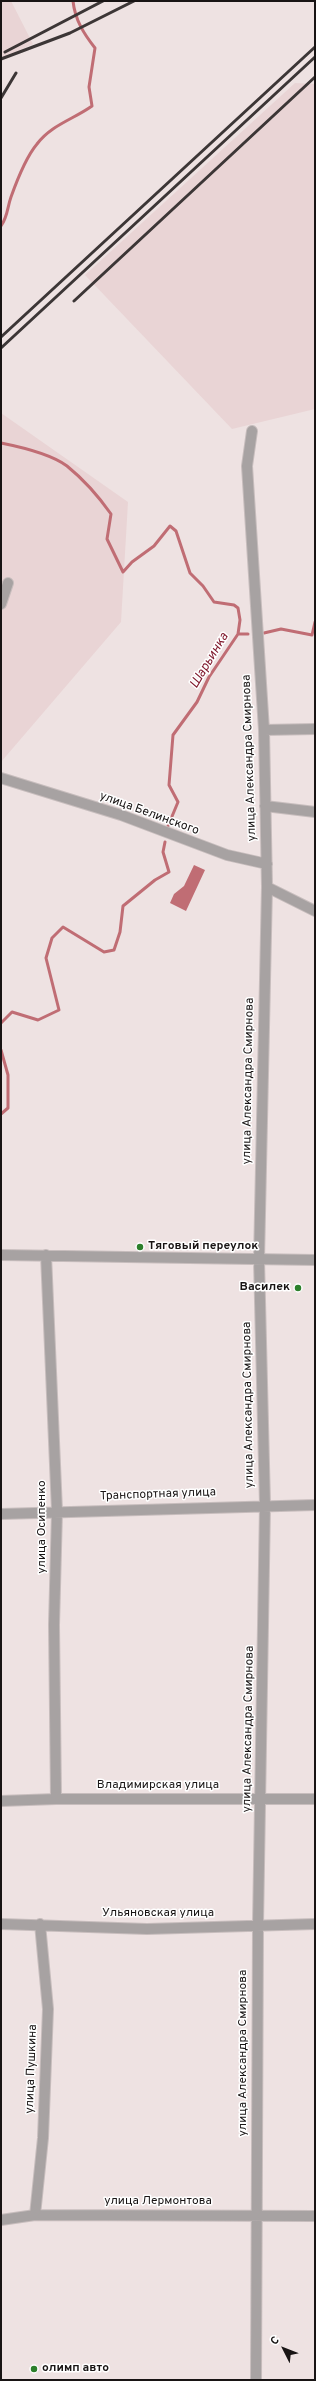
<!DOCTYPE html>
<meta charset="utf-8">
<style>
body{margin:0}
#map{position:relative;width:316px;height:2381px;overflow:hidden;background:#eee2e2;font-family:Overpass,sans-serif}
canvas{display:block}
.frame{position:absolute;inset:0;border:2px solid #181414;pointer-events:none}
.north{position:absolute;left:264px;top:2329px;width:40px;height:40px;-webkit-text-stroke:3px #fff;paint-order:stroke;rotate:312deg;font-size:11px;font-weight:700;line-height:16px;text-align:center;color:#181414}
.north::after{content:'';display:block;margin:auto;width:14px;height:18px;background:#181414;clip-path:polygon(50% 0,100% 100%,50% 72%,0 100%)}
</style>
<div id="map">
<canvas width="316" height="2381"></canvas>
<div class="frame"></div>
<div class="north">С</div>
</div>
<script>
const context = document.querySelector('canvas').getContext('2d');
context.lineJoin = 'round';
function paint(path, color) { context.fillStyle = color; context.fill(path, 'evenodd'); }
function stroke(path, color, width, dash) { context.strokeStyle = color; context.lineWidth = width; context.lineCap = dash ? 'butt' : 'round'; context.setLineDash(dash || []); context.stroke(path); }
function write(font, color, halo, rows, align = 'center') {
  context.font = font + ' Overpass,sans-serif'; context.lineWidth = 3; context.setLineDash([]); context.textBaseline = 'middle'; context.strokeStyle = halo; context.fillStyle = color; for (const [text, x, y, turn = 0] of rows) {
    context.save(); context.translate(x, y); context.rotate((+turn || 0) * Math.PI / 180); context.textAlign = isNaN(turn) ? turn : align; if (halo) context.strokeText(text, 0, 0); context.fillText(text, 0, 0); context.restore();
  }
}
const built = new Path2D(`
 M 1,1 L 11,1 L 33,44 L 1,59 Z
 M 295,83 L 315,84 L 315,409 L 232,429 L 85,275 Z
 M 1,413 L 128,502 L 121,622 L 1,762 Z`);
const water = new Path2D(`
 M 194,865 L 205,870 L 186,911 L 170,903 L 174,894 L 184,886 Z`);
const stream = new Path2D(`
 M 1,226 C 8,216 7,208 11,197 C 16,183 27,156 37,144 C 51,125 74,119 92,106 L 89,87 L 95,48 C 84,34 75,20 73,1
 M 1,443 C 21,447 51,454 67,466 C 83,479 99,497 111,514 L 107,539 L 123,572 L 132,562 L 154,546 L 170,526 L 176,531 L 190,573 L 203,586 L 214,602 L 234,605 L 238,608 L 240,620 L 238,634 L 209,677 L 197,702 L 173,735 L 169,785 L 178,802 L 168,826
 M 264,633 L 281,629 L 312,635 L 315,622
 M 238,634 L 248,634
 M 1,1023 L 12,1012 L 38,1020 L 59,1010 L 46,958 L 52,938 L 63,927 L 104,952 L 114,950 L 120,932 L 123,906 L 155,880 L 169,872 L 163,852 L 165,842
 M 1,1050 L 8,1075 L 8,1108 L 1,1114`);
const street = new Path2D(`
 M 252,431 L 247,466 L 264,730 L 267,887 L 259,1260 L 265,1505 L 258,1925 L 256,2380
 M 1,604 L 8,583
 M 264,730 L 315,729
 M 1,778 L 121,815 L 227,855 L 267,864
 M 265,806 L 315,812
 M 267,887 L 315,911
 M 1,1255 L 315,1260
 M 46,1255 L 57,1511 L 54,1625 L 56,1799
 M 1,1514 L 315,1505
 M 1,1801 L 56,1799 L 315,1799
 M 1,1924 L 147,1929 L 315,1924
 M 35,2215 L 43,2138 L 48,2009 L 40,1924
 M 1,2220 L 35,2215 L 315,2216`);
const rail = new Path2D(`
 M 5,52 L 103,1
 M 1,59 L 70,33 L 134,1
 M 1,98 L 16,73
 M 74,301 L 315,77
 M 1,337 L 315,47
 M 1,348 L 315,57`);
const markers = [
 [140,1247,4,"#2c7f2b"],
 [298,1288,4,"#2c7f2b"],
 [34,2369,4,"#2c7f2b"]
];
const streetNames = [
 ["улица Александра Смирнова",250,758,-92],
 ["улица Белинского",149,814,20],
 ["улица Александра Смирнова",249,1081,-89],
 ["улица Александра Смирнова",249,1405,-91],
 ["Транспортная улица",158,1495,-2],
 ["улица Осипенко",43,1527,-90],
 ["улица Александра Смирнова",249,1729,-89],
 ["Владимирская улица",158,1786],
 ["Ульяновская улица",158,1914],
 ["улица Александра Смирнова",244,2053,-90],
 ["улица Пушкина",32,2069,-88],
 ["улица Лермонтова",158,2202]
];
const poiNames = [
 ["Тяговый переулок",148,1247],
 ["Василек",290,1288,"right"],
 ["олимп авто",42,2369]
];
const waterNames = [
 ["Шарьинка",210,661,-59]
];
paint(built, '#e9d4d5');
paint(water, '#c06d74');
stroke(stream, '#c06d74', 3);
stroke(street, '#c7bdbd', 12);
stroke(street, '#a7a2a2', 10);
stroke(rail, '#3c3636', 3);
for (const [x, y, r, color] of markers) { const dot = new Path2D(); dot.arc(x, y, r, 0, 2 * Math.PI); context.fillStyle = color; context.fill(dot); stroke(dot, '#fff', 1.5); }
write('12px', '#181414', '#fff', streetNames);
write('bold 12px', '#181414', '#fff', poiNames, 'left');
write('italic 13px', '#811b2f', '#fff', waterNames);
</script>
